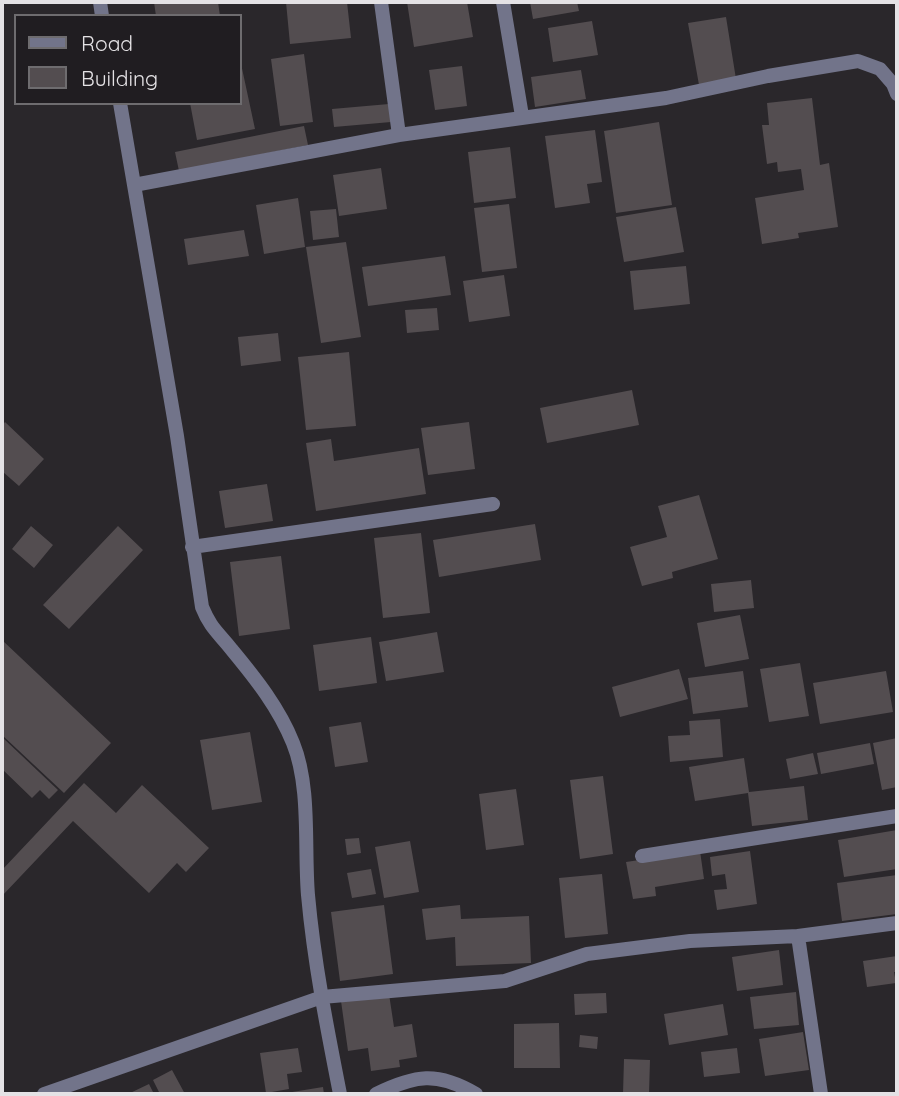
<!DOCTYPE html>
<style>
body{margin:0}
#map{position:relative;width:899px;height:1096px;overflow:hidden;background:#2a272b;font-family:Quicksand,sans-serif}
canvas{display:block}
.frame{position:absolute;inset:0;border:4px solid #e4e2e5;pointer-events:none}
.legend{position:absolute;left:14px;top:14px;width:228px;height:91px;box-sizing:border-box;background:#201d21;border:2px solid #6e6c6f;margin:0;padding:9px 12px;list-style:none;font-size:21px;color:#e4e2e5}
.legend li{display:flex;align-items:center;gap:14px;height:35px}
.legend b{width:35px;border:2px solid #6e6c6f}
</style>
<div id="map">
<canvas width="899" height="1096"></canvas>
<div class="frame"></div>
<ul class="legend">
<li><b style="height:9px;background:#72748a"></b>Road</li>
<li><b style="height:19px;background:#534d50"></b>Building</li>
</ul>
</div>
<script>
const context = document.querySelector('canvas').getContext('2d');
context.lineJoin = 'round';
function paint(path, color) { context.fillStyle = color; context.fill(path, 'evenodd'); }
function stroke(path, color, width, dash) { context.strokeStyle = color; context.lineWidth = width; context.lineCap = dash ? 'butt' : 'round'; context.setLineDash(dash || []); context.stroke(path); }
const building = new Path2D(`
 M 154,2 L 218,2 L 220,16 L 156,16 Z
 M 286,2 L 347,2 L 351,38 L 290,44 Z
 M 407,2 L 467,2 L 473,37 L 414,47 Z
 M 530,2 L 577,2 L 579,11 L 533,19 Z
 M 726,17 L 736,79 L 699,85 L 688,23 Z
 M 592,21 L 598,55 L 553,62 L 548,28 Z
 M 304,54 L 313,122 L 280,126 L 271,59 Z
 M 240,59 L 255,129 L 197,140 L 190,103 L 240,103 Z
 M 462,66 L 467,106 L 435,110 L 429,70 Z
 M 581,70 L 586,99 L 535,107 L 531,77 Z
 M 812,98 L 820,165 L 829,163 L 838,227 L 798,233 L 799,238 L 762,244 L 755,198 L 804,190 L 801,169 L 778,172 L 777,162 L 767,164 L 762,125 L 769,125 L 767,103 Z
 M 389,104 L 391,122 L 334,127 L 332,109 Z
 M 659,122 L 672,205 L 616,213 L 604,131 Z
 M 304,126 L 308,145 L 179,171 L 175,152 Z
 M 595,130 L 602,182 L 587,184 L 590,203 L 555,208 L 545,136 Z
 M 510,147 L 516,198 L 474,203 L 468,152 Z
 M 381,168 L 387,209 L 339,216 L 333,175 Z
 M 298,198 L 305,247 L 264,254 L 256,205 Z
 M 509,204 L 517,268 L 482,272 L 474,208 Z
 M 676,207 L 684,252 L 624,262 L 616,217 Z
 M 336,209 L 339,237 L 313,240 L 310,211 Z
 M 244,230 L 249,256 L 188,265 L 184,239 Z
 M 346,242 L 361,337 L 321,343 L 306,247 Z
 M 445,256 L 451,295 L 368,306 L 362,267 Z
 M 686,266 L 690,304 L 634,310 L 630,271 Z
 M 504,275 L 510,316 L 469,322 L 463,281 Z
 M 437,308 L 439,330 L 407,333 L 405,310 Z
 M 278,333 L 281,361 L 241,366 L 238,337 Z
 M 349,352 L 356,426 L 306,430 L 298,357 Z
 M 632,390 L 639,425 L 547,443 L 540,408 Z
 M 5,422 L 44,459 L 19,486 L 3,472 L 2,473 L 2,426 Z
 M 469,422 L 475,469 L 428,475 L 421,428 Z
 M 331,439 L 334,461 L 419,448 L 426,494 L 316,511 L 306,443 Z
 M 267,484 L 273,521 L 225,528 L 219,491 Z
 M 699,495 L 718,559 L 672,572 L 673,578 L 642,586 L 630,547 L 667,537 L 658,506 Z
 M 535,524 L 541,560 L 439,577 L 433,540 Z
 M 31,526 L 53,545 L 34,568 L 12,549 Z
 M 118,526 L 143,550 L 69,629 L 43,605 Z
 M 421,533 L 430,613 L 383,618 L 374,538 Z
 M 281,556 L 290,629 L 239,636 L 230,562 Z
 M 751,580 L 754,608 L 714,612 L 711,584 Z
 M 740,615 L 749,659 L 705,667 L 697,623 Z
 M 437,632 L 444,672 L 386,681 L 379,642 Z
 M 371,637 L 377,683 L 319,691 L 313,645 Z
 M 2,640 L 111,743 L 64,793 L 2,735 Z
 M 800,663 L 809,716 L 769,722 L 760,669 Z
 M 679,669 L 688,699 L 620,717 L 612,687 Z
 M 743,671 L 748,707 L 693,714 L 688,678 Z
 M 886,671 L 893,712 L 820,724 L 813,683 Z
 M 720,719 L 723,757 L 670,762 L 668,736 L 690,735 L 689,721 Z
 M 361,722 L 368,762 L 335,767 L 329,727 Z
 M 250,732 L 262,802 L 212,810 L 200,740 Z
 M 2,737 L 58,790 L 49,799 L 40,790 L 32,798 L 2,769 Z
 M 897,738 L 897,787 L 882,790 L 873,743 Z
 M 870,743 L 874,764 L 821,774 L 817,753 Z
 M 813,753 L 818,774 L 790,779 L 786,759 Z
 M 744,758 L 749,792 L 804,786 L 808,820 L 752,826 L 748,793 L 695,801 L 689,767 Z
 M 603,776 L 613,854 L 580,859 L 570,780 Z
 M 84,783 L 116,813 L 142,785 L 209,848 L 186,872 L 177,863 L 149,893 L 73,821 L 2,896 L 2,870 Z
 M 516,789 L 524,845 L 486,850 L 479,794 Z
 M 897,830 L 897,869 L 844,877 L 838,840 Z
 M 359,838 L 361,853 L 347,855 L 345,839 Z
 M 410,841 L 419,892 L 384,898 L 375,847 Z
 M 700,851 L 704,879 L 655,887 L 656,896 L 633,899 L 626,862 Z
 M 750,851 L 757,904 L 717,910 L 714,890 L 727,889 L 725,874 L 712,876 L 710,857 Z
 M 371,869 L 376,894 L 352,898 L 347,873 Z
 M 602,874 L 608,934 L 565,938 L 559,878 Z
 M 897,875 L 897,914 L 842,921 L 837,883 Z
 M 384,905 L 393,974 L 340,981 L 331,912 Z
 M 460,905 L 461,919 L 529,916 L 531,963 L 456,966 L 455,937 L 426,940 L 422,909 Z
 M 779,950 L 783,985 L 737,991 L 732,957 Z
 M 897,956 L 897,972 L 894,972 L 896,983 L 867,987 L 863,961 Z
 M 796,992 L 799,1025 L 754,1029 L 750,997 Z
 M 606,993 L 607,1013 L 575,1015 L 574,994 Z
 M 389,994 L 394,1027 L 412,1024 L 417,1057 L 399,1060 L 400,1067 L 371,1071 L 368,1048 L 348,1051 L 341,1001 Z
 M 723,1004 L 728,1035 L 669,1045 L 664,1014 Z
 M 559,1023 L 560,1068 L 514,1068 L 514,1024 Z
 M 803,1032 L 809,1070 L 765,1076 L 759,1039 Z
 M 580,1035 L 598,1037 L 597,1049 L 579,1047 Z
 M 298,1048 L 302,1072 L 287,1074 L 289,1089 L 266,1093 L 260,1053 Z
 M 737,1048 L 740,1073 L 704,1077 L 701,1052 Z
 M 624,1059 L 650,1060 L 649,1094 L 623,1094 Z
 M 172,1070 L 185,1094 L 160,1094 L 153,1080 Z
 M 149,1084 L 154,1094 L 128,1094 Z
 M 323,1087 L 324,1094 L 287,1094 L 286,1093 Z`);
const street = new Path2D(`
 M 100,2 L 102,16
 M 381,2 L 399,135
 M 503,2 L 522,116
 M 120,103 L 177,436 L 202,607 C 211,629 218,632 232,650 C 256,679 279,708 293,743 C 311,787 304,848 308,895 C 314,962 327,1028 340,1094
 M 134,185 L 399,135 L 666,98 L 768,76 L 858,61 L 880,69 L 893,84 L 897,94
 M 192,547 L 493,504
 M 642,856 L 897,816
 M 798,936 L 821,1094
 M 44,1094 L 322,997 L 505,981 L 587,954 L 690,941 L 798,936 L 897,923
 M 376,1094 C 415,1075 437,1071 476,1094`);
paint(building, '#534d50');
stroke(street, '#72748a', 14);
</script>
